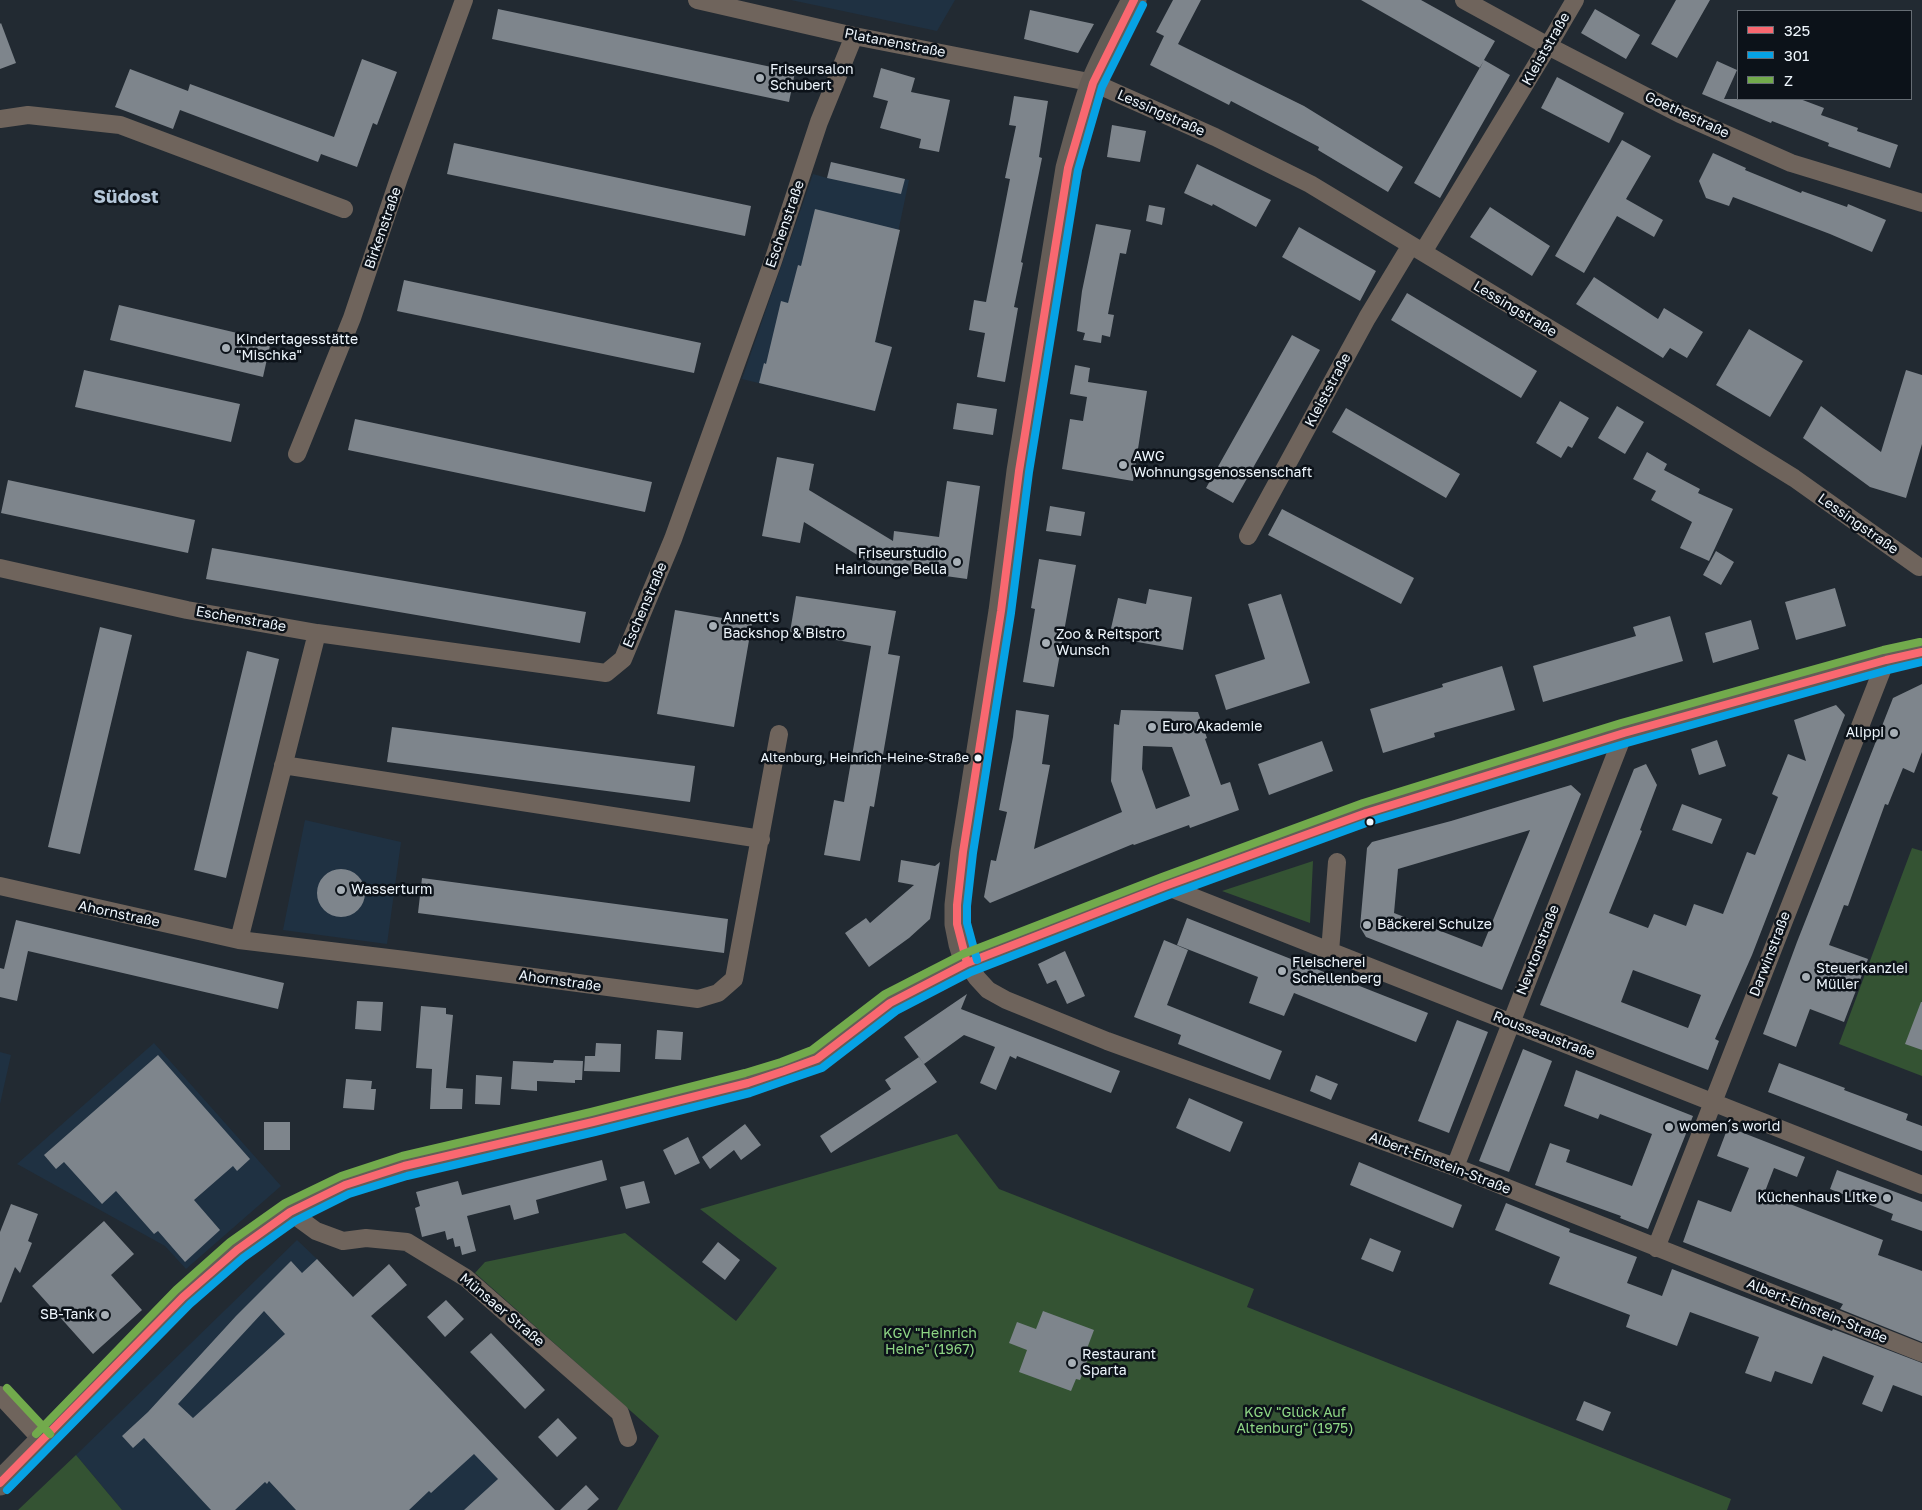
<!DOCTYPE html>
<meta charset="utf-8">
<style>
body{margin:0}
#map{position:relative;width:1922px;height:1510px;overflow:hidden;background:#222a32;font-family:"Golos Text",sans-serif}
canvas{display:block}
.legend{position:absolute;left:1737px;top:10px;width:175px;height:90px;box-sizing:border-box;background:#0c1219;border:1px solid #666d74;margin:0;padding:6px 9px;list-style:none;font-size:15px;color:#eef6fd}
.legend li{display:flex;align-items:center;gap:10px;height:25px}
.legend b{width:25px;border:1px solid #666d74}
</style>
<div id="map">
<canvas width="1922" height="1510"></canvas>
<ul class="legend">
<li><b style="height:6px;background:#f96870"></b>325</li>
<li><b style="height:6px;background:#06a2e4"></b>301</li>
<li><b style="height:6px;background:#72aa4c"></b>Z</li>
</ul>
</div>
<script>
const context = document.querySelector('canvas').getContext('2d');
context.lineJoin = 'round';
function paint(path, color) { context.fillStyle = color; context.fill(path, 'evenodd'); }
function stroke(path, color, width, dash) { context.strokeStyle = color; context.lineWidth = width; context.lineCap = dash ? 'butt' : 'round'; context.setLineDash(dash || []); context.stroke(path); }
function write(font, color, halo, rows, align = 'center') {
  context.font = font + ' "Golos Text",sans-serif'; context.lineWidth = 5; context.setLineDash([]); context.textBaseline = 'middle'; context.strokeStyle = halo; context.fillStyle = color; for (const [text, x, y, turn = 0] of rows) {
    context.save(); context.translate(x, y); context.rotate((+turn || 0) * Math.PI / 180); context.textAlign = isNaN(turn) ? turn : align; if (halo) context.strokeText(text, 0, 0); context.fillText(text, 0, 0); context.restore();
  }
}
const built = new Path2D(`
 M 791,0 L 955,0 L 937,31 Z
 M 847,166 L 909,180 L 875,342 L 892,347 L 875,411 L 742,379 L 813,174 L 827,178 Z
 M 305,820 L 401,842 L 387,944 L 283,930 Z
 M 154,1043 L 281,1186 L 186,1269 L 165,1246 L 17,1164 Z
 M 0,1052 L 11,1055 L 0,1104 Z
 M 297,1240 L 317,1259 L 555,1510 L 122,1510 L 76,1455 Z`);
const green = new Path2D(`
 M 1912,848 L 1922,851 L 1922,1076 L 1839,1044 Z
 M 1313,861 L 1310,923 L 1222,891 Z
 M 957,1134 L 999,1189 L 1254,1289 L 1247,1307 L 1731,1499 L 1727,1510 L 617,1510 L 659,1436 L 475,1273 L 485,1262 L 625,1233 L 736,1321 L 777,1268 L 700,1209 Z
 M 76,1455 L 122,1510 L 18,1510 Z`);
const building = new Path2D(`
 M 1173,0 L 1201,0 L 1178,44 L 1304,106 L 1403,167 L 1388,192 L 1318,150 L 1319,147 L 1231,101 L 1229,105 L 1150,65 L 1164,36 L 1156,32 Z
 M 1361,0 L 1421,0 L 1495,41 L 1484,60 L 1510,75 L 1440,198 L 1414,183 L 1483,62 L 1480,68 Z
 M 1676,0 L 1710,0 L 1677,58 L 1651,44 Z
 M 498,9 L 795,72 L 789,102 L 492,39 Z
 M 1595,9 L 1640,35 L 1626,59 L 1581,33 Z
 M 1030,10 L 1094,24 L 1078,53 L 1024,39 Z
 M 1,23 L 16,63 L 0,69 L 0,24 Z
 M 362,59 L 397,72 L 377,125 L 373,123 L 357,167 L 321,154 L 318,162 L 180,110 L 173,129 L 115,107 L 130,69 L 188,91 L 190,84 L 334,137 Z
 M 1717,61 L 1737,70 L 1724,99 L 1800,99 L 1824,108 L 1821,115 L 1858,128 L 1857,131 L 1898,145 L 1890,168 L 1828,146 L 1829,143 L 1772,121 L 1771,123 L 1702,94 Z
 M 881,68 L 915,78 L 911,92 L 950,100 L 939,152 L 919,148 L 921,139 L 880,128 L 888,101 L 873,97 Z
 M 1557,77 L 1624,113 L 1609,143 L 1541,108 Z
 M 1014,96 L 1048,101 L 1039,157 L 1042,158 L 1021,262 L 1023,263 L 1014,307 L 1018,308 L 1005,382 L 977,377 L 985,333 L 969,330 L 974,300 L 986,302 L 1010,179 L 1005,178 L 1016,126 L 1009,125 Z
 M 1112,125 L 1146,131 L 1140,162 L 1107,157 Z
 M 1622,140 L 1651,156 L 1626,199 L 1663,220 L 1654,237 L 1617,216 L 1584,273 L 1555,256 Z
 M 454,143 L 751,206 L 745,236 L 447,174 Z
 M 1713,153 L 1746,168 L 1745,170 L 1801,193 L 1802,191 L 1847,207 L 1848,204 L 1886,220 L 1872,252 L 1830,234 L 1733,197 L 1729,206 L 1706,198 L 1699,181 Z
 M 831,162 L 905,179 L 901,194 L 827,178 Z
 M 1197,164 L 1271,200 L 1256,227 L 1213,204 L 1212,206 L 1184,193 Z
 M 1149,205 L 1165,208 L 1162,225 L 1146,221 Z
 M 1490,207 L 1550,246 L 1532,276 L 1470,237 Z
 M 815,209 L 900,230 L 875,342 L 892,347 L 875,411 L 759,383 L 764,363 L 766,364 L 781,301 L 788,303 L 798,265 L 801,266 Z
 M 1096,224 L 1131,230 L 1126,254 L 1120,253 L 1108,314 L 1114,315 L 1110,337 L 1102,335 L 1101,343 L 1083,340 L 1085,333 L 1077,331 L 1082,291 Z
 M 1299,227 L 1376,271 L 1360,301 L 1282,257 Z
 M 1594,277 L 1658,319 L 1664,308 L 1703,332 L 1687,358 L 1670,348 L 1663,358 L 1576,304 Z
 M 404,280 L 701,343 L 694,373 L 397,311 Z
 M 1407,293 L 1537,371 L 1521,398 L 1391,320 Z
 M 119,305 L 271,341 L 263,377 L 110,340 Z
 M 1749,329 L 1803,361 L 1770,417 L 1716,385 Z
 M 1292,335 L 1320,350 L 1233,503 L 1206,488 Z
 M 1075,365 L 1090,368 L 1088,382 L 1147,391 L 1133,481 L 1062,469 L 1070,419 L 1083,421 L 1087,397 L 1070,394 Z
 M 84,370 L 240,404 L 231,442 L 75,407 Z
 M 1906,370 L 1922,375 L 1922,444 L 1906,498 L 1870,487 L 1803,438 L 1821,406 L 1881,452 Z
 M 1560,401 L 1589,418 L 1572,448 L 1568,446 L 1561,458 L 1536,443 Z
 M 957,403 L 997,409 L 993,435 L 953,429 Z
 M 1617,406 L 1644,422 L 1625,454 L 1598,438 Z
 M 1346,408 L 1460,474 L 1446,498 L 1332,432 Z
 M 355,419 L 652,482 L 645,512 L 348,450 Z
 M 1647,452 L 1667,464 L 1664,470 L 1700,489 L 1698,493 L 1733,509 L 1709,561 L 1680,548 L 1692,522 L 1651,500 L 1656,491 L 1633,479 Z
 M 777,457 L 814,464 L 809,490 L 893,541 L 894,531 L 939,537 L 947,481 L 980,486 L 967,579 L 888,568 L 885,572 L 804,522 L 800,543 L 762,536 Z
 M 8,480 L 195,520 L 188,553 L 1,513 Z
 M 1050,506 L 1085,512 L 1081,536 L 1046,531 Z
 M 1282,509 L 1414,578 L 1401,604 L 1268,535 Z
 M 212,548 L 586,612 L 580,643 L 206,579 Z
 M 1716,551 L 1734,562 L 1721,585 L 1703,575 Z
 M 1039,559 L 1076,565 L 1054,687 L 1023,682 L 1035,609 L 1031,608 Z
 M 1835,588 L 1846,626 L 1796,640 L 1785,602 Z
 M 1149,589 L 1192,597 L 1183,650 L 1109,637 L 1118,598 L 1146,604 Z
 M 1281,594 L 1310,683 L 1226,710 L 1215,675 L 1265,659 L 1248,604 Z
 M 796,596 L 896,611 L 888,654 L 900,656 L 874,807 L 870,806 L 860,861 L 824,855 L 834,800 L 844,802 L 871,646 L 790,632 Z
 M 675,610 L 752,623 L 734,727 L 657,714 Z
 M 1670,616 L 1683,661 L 1543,702 L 1533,666 L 1636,636 L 1633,627 Z
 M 1751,620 L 1759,649 L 1713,663 L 1705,633 Z
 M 100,627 L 132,635 L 80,854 L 48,847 Z
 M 247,651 L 279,659 L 226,878 L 194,870 Z
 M 1502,666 L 1515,710 L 1434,733 L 1435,737 L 1383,753 L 1370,709 L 1443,687 L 1442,684 Z
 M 1922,684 L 1922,752 L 1914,773 L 1903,768 L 1888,805 L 1885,804 L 1848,906 L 1844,905 L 1829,945 L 1868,959 L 1844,1022 L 1810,1009 L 1796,1047 L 1763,1034 L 1797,942 L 1893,698 Z
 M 1836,705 L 1845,715 L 1752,955 L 1715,1039 L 1719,1041 L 1708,1070 L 1540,1005 L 1634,769 L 1646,764 L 1657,785 L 1640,830 L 1642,831 L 1609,913 L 1648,928 L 1654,914 L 1686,926 L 1694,904 L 1723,914 L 1747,852 L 1755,855 L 1778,797 L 1772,794 L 1788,754 L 1806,761 L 1794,720 ZM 1633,970 L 1701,995 L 1688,1028 L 1621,1002 Z
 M 1016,710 L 1049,715 L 1042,764 L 1050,765 L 1034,849 L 1122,812 L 1111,781 L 1114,724 L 1119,725 L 1121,710 L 1198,712 L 1207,738 L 1205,739 L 1221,785 L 1230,782 L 1239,810 L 1190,828 L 1189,825 L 1134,845 L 1133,844 L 990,903 L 984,897 L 991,860 L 996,861 L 1007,812 L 999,810 L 1013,737 ZM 1143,746 L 1172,747 L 1190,796 L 1156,809 L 1142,769 Z
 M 392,727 L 695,766 L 690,802 L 387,762 Z
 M 1717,740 L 1726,766 L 1699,775 L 1691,749 Z
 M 1322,741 L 1333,771 L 1269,795 L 1258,764 Z
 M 1571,785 L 1581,794 L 1502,990 L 1366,937 L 1360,927 L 1367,848 L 1372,842 L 1451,821 ZM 1530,830 L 1482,947 L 1394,913 L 1398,869 Z
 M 1682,804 L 1722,819 L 1712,844 L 1672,830 Z
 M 901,860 L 935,866 L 940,862 L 930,919 L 909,938 L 869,967 L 845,933 L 866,918 L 870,923 L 914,885 L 898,882 Z
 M317 893a24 24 0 1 1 48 0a24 24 0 1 1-48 0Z
 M 422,878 L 728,919 L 724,953 L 418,913 Z
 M 1187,918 L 1428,1013 L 1416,1042 L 1294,993 L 1284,1016 L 1249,1003 L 1258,977 L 1177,945 Z
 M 16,920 L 284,983 L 278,1009 L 28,951 L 17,1001 L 0,997 L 0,968 L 4,969 Z
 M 1164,940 L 1188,950 L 1167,1005 L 1282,1051 L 1270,1080 L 1178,1044 L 1181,1035 L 1134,1017 Z
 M 1065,951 L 1085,996 L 1067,1004 L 1056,980 L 1047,984 L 1038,964 Z
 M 967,994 L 961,1009 L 1120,1071 L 1111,1093 L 1017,1056 L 1016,1059 L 1010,1056 L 996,1090 L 980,1083 L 995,1047 L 964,1035 L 924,1064 L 904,1037 Z
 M 357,1001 L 383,1002 L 381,1031 L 355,1029 Z
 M 1921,1002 L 1922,1002 L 1922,1050 L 1905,1044 Z
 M 421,1006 L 446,1008 L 446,1014 L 453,1015 L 446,1088 L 463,1089 L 462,1109 L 430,1109 L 432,1069 L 416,1068 Z
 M 1457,1020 L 1488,1032 L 1449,1133 L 1418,1121 Z
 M 657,1030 L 683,1032 L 681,1060 L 655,1059 Z
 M 596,1043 L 621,1044 L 620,1072 L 584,1071 L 585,1056 L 595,1056 Z
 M 1523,1049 L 1552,1061 L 1509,1172 L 1479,1161 Z
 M 158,1055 L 250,1159 L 237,1171 L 233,1166 L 194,1200 L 220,1230 L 185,1262 L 158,1231 L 154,1234 L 116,1191 L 102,1204 L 64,1162 L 56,1169 L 44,1155 Z
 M 919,1057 L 937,1082 L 831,1153 L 820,1136 L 891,1089 L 885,1080 Z
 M 554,1060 L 583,1061 L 582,1080 L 575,1080 L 575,1083 L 537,1081 L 537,1091 L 511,1089 L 513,1061 L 553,1063 Z
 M 1779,1063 L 1845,1088 L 1844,1090 L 1908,1114 L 1906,1120 L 1922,1126 L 1922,1151 L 1768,1092 Z
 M 1576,1070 L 1693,1116 L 1648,1229 L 1620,1218 L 1621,1216 L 1535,1185 L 1550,1143 L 1570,1150 L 1566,1162 L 1632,1186 L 1652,1134 L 1600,1114 L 1598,1119 L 1564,1106 Z
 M 476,1075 L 502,1077 L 500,1105 L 475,1104 Z
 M 1316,1075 L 1338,1084 L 1331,1100 L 1310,1091 Z
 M 346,1079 L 372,1081 L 371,1089 L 376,1089 L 374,1110 L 343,1108 Z
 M 1189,1098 L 1243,1122 L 1230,1152 L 1176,1128 Z
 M 264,1122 L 290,1122 L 290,1150 L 264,1150 Z
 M 745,1124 L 761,1145 L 741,1160 L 734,1150 L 710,1169 L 702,1157 Z
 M 1728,1127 L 1805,1157 L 1797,1177 L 1774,1168 L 1764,1194 L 1883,1240 L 1878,1255 L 1922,1271 L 1922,1342 L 1840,1309 L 1843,1304 L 1683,1242 L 1698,1200 L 1731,1212 L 1749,1168 L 1717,1156 Z
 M 688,1137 L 700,1163 L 675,1175 L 663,1150 Z
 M 602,1160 L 607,1180 L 536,1200 L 539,1213 L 514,1220 L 510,1205 L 467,1216 L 476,1251 L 462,1255 L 460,1246 L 455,1247 L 453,1238 L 447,1240 L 445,1231 L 422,1237 L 415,1208 L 420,1206 L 416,1192 L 458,1181 L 462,1195 Z
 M 1359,1162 L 1462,1205 L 1453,1228 L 1350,1185 Z
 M 1837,1170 L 1922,1202 L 1922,1231 L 1891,1220 L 1893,1214 L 1830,1189 Z
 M 644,1181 L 650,1203 L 626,1209 L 620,1187 Z
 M 1506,1203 L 1570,1229 L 1569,1232 L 1637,1257 L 1627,1283 L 1662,1296 L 1672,1269 L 1832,1331 L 1833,1329 L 1922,1363 L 1922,1396 L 1893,1385 L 1882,1412 L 1862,1404 L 1874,1376 L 1823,1356 L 1812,1384 L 1775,1371 L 1771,1382 L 1745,1373 L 1759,1337 L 1690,1312 L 1677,1346 L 1626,1327 L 1630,1315 L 1549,1284 L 1560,1257 L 1495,1230 Z
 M 11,1204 L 38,1214 L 28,1241 L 32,1243 L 20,1273 L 15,1267 L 1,1303 L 0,1302 L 0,1232 Z
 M 104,1221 L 134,1254 L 111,1275 L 142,1310 L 93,1354 L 32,1286 Z
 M 1370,1238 L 1401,1251 L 1393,1272 L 1361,1259 Z
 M 718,1242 L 740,1260 L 725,1280 L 702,1262 Z
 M 317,1259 L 353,1297 L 389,1264 L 407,1285 L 371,1316 L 555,1510 L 464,1510 L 498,1479 L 474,1454 L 431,1493 L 429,1491 L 409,1510 L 296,1510 L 269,1481 L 267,1484 L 265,1482 L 235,1510 L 211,1510 L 144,1438 L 133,1448 L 122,1436 L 148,1412 L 236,1316 L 291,1261 L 302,1273 ZM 264,1311 L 285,1334 L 193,1418 L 178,1404 Z
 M 446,1300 L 464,1319 L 445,1337 L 427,1317 Z
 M 1043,1311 L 1094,1330 L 1085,1354 L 1089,1356 L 1080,1380 L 1076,1379 L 1071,1391 L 1019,1372 L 1027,1350 L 1009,1343 L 1017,1322 L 1036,1329 Z
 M 491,1333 L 545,1390 L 525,1409 L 470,1352 Z
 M 1584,1401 L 1611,1412 L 1603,1431 L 1576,1420 Z
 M 558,1418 L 577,1438 L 557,1457 L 538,1437 Z
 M 586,1485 L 599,1499 L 587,1510 L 560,1510 Z`);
const street = new Path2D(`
 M 697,0 L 854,36 L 1094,83 L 1215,137 L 1310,184 L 1689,413 L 1794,478 L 1919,567
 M 1464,0 L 1548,46 L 1680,114 L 1791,163 L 1922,203
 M 0,119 L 28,115 L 120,125 L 344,209
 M 1423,252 L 1548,46 L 1575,0
 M 297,454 L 352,318 L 399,178 L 464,0
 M 1248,536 L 1367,318 L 1411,245
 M 0,568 L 187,610 L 317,633 L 606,673 L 623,659 L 673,539 L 773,261 L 819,122 L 854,36
 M 283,765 L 761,839
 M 0,886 L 239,940 L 405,960 L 698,999 L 718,993 L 734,979 L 779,734
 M 1165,886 L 1922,1185
 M 239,940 L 317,633
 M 1330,952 L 1337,862
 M 967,963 L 977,978 L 988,990 L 1006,1000 L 1107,1041 L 1455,1167 L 1922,1353
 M 1455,1167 L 1624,733
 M 290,1212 L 316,1231 L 343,1241 L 366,1238 L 407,1242 L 466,1278 L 620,1413 L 628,1438
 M 1656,1248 L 1886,660
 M 0,1395 L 43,1441`);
const secondary = new Path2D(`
 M 967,963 L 961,944 L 957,924 L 957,905 L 963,852 L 1001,611 L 1019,471 L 1068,168 C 1076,139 1083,111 1093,83 C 1105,54 1120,27 1134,0
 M 0,1483 L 183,1297 L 237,1250 L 290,1212 L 345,1185 L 404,1166 L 593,1122 L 748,1083 L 784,1071 L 817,1059 L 890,1003 L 922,985 L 967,963 L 1165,886 L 1366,813 L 1624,733 L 1886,660 L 1922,652`);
const bus1 = new Path2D(`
 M 967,963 L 957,924 L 957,905 L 963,852 L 1001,611 L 1019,471 L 1068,168 L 1093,83 L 1134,0
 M 0,1483 L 183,1297 L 237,1250 L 290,1212 L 345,1185 L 404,1166 L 593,1122 L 748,1083 L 784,1071 L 817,1059 L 890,1003 L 967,963 L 1165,886 L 1366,813 L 1624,733 L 1886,660 L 1922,652`);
const bus2 = new Path2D(`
 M 977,960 L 967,923 L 967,906 L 973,853 L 1011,613 L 1029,472 L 1078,170 L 1102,87 L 1143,5
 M 7,1490 L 190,1304 L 243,1258 L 295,1221 L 349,1194 L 407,1176 L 595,1132 L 750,1093 L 787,1080 L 822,1068 L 896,1011 L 971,972 L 1169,895 L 1369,822 L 1627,743 L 1888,670 L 1922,662`);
const bus3 = new Path2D(`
 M 7,1388 L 50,1434
 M 36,1434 L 176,1290 L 230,1242 L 285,1203 L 341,1176 L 402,1156 L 591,1112 L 745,1073 L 781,1062 L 812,1050 L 885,994 L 963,954 L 1162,877 L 1363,803 L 1621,723 L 1883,650 L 1920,642`);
const markers = [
 [760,78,5,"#a7afb6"],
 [226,348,5,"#a7afb6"],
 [1123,465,5,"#a7afb6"],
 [957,562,5,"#a7afb6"],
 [713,626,5,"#a7afb6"],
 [1046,643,5,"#a7afb6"],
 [1152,727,5,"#a7afb6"],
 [1894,733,5,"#a7afb6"],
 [978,758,4.5,"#eef6fd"],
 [1370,822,4.5,"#eef6fd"],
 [341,890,5,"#a7afb6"],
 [1367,925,5,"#a7afb6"],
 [1282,971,5,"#a7afb6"],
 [1806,977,5,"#a7afb6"],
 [1669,1127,5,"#a7afb6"],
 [1887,1198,5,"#a7afb6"],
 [105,1315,5,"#a7afb6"],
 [1072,1363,5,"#a7afb6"]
];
const busNames = [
 ["Altenburg, Heinrich-Heine-Straße",969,758]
];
const streetNames = [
 ["Platanenstraße",895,43,11],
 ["Kleiststraße",1546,49,-60],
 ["Lessingstraße",1161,113,24],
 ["Goethestraße",1687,115,25],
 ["Eschenstraße",785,224,-71],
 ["Birkenstraße",383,228,-71],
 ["Lessingstraße",1515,309,31],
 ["Kleiststraße",1328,390,-62],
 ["Lessingstraße",1858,524,35],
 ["Eschenstraße",645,605,-67],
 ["Eschenstraße",241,619,10],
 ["Ahornstraße",119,914,12],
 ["Newtonstraße",1538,950,-69],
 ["Darwinstraße",1770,954,-69],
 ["Ahornstraße",560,981,8],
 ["Rousseaustraße",1544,1035,21],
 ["Albert-Einstein-Straße",1440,1163,21],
 ["Münsaer Straße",502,1310,40],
 ["Albert-Einstein-Straße",1817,1311,22]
];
const poiNames = [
 ["Friseursalon",770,70],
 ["Schubert",770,86],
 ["Kindertagesstätte",236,340],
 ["\"Mischka\"",236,356],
 ["AWG",1133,457],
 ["Wohnungsgenossenschaft",1133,473],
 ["Friseurstudio",947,554,"right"],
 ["Hairlounge Bella",947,570,"right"],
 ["Annett's",723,618],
 ["Backshop & Bistro",723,634],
 ["Zoo & Reitsport",1056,635],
 ["Wunsch",1056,651],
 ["Euro Akademie",1162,727],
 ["Alippi",1884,733,"right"],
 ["Wasserturm",351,890],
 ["Bäckerei Schulze",1377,925],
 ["Fleischerei",1292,963],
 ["Schellenberg",1292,979],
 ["Steuerkanzlei",1816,969],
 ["Müller",1816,985],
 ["women´s world",1679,1127],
 ["Küchenhaus Litke",1877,1198,"right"],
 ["SB-Tank",95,1315,"right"],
 ["Restaurant",1082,1355],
 ["Sparta",1082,1371]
];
const parkNames = [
 ["KGV \"Heinrich",930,1334],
 ["Heine\" (1967)",930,1350],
 ["KGV \"Glück Auf",1295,1413],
 ["Altenburg\" (1975)",1295,1429]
];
const districtNames = [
 ["Südost",126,197]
];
paint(built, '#1f3142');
paint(green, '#345333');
paint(building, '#7e858c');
stroke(street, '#6f645c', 18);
stroke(secondary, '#655d57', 25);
stroke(bus1, '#f96870', 8);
stroke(bus2, '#06a2e4', 8);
stroke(bus3, '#72aa4c', 8);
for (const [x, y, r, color] of markers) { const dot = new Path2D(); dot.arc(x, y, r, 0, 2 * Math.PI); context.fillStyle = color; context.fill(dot); stroke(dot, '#0c1219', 2); }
write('13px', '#eef6fd', '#0c1219', busNames, 'right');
write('14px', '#eef6fd', '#0c1219', streetNames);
write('14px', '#eef6fd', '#0c1219', poiNames, 'left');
write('14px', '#8ed685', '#0c1219', parkNames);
write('bold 19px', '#b5c7d9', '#0c1219', districtNames);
</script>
